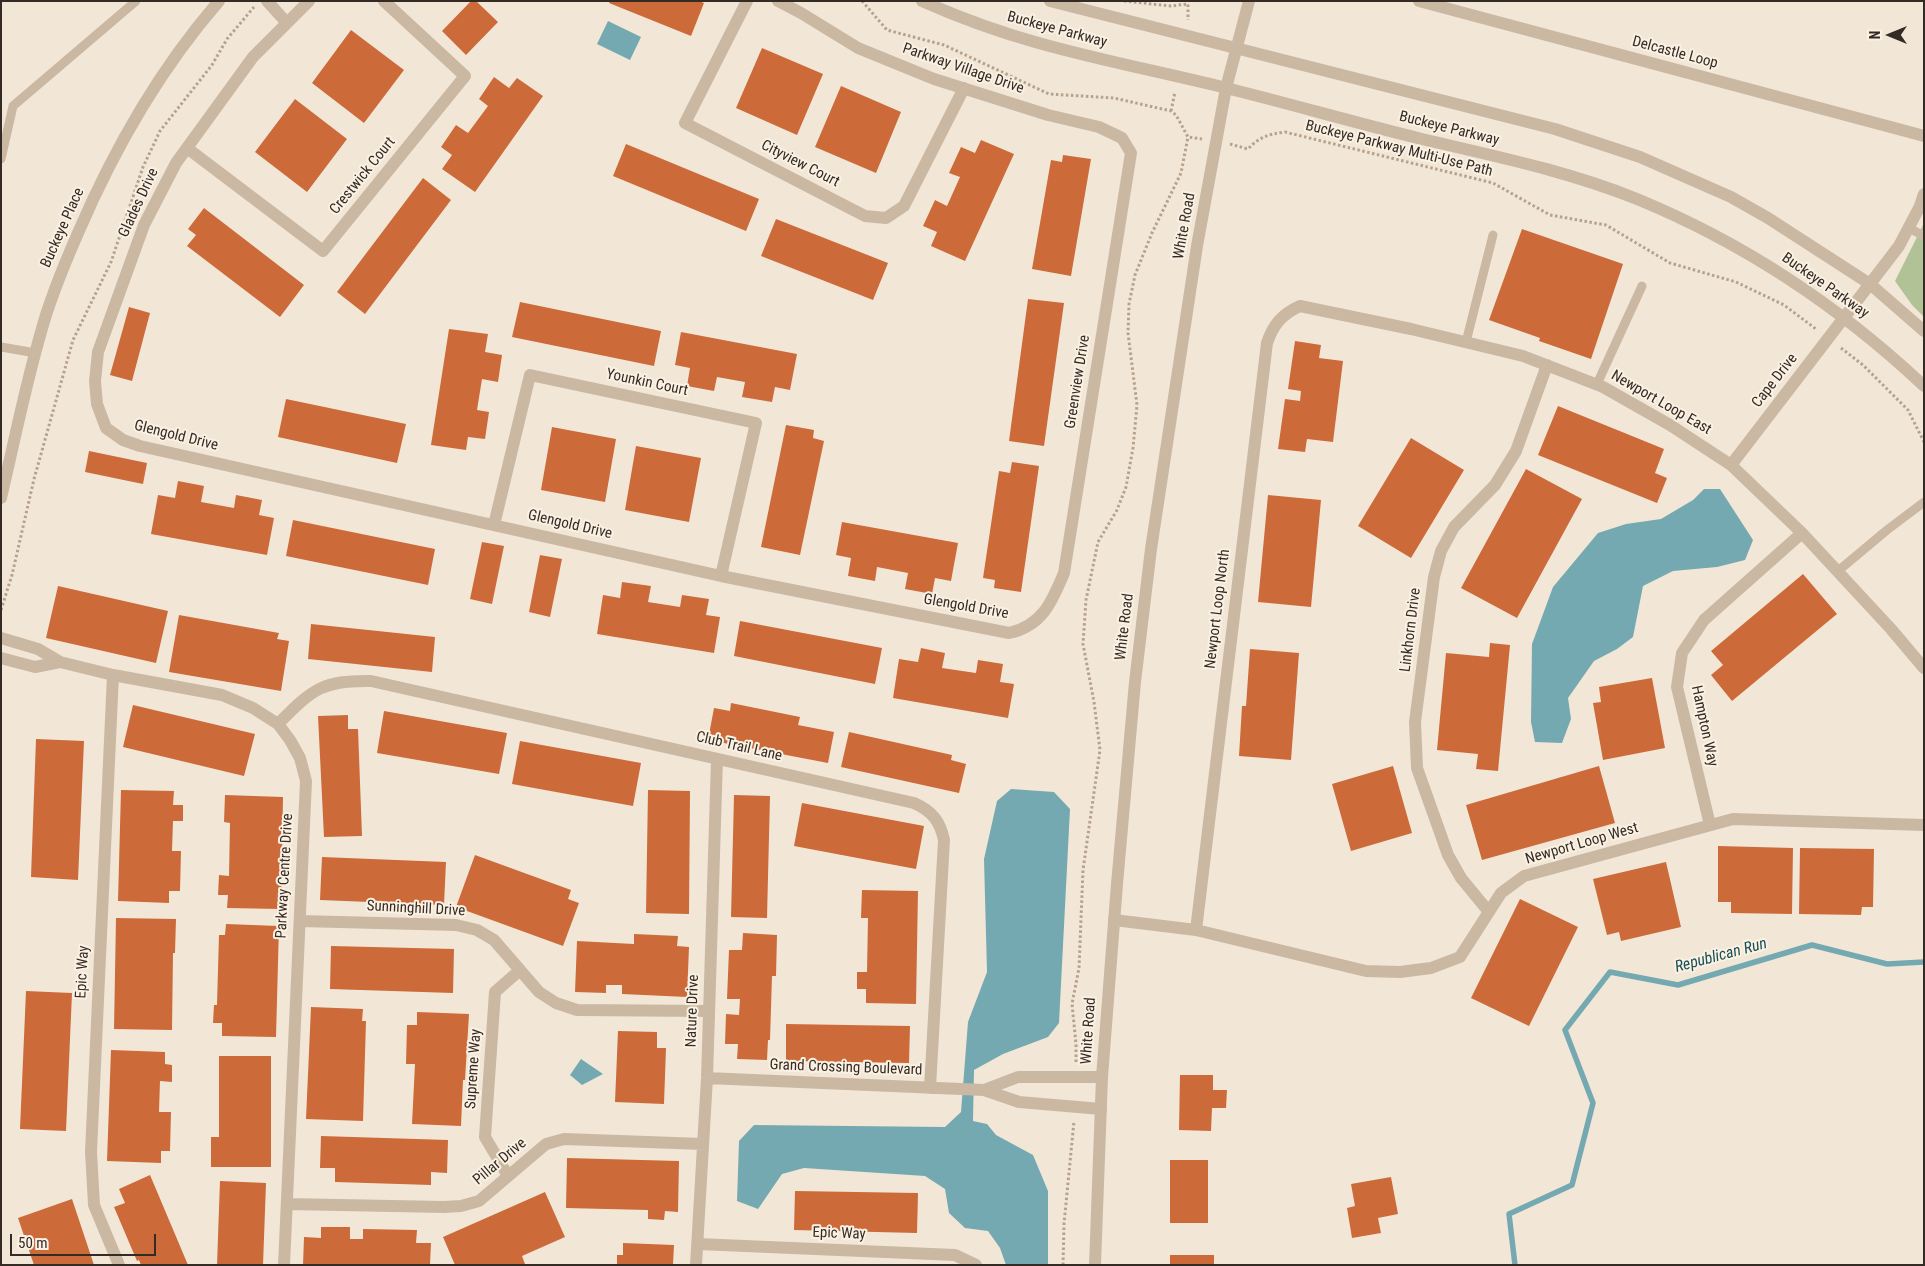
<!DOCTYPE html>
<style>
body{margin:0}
#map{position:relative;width:1925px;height:1266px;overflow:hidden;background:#f2e7d7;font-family:"Roboto Condensed",sans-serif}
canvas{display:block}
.frame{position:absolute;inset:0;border:2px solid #352b25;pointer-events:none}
.north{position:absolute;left:1865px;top:10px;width:50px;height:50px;-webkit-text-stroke:4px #faf1e3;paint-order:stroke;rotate:270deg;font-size:14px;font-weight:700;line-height:20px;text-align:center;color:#352b25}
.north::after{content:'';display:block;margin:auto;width:18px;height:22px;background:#352b25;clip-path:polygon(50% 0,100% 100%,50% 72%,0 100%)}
.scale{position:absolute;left:10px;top:1234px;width:146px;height:22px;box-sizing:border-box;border:2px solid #352b25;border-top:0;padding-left:6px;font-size:15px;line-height:18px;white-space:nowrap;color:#352b25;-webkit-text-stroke:4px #faf1e3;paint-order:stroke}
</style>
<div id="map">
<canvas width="1925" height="1266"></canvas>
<div class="frame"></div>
<div class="north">N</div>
<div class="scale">50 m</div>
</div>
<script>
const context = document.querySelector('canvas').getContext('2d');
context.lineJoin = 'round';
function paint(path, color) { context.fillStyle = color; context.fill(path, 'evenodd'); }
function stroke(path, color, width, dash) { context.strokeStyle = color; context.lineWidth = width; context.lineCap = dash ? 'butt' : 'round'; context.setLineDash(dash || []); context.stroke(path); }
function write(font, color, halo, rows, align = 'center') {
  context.font = font + ' "Roboto Condensed",sans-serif'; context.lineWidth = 4; context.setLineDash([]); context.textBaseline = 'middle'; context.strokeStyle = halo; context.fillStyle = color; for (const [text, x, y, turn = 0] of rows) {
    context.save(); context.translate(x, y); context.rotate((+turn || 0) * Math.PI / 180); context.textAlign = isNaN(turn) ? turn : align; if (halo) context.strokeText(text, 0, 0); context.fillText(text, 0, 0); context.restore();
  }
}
const green = new Path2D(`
 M 1924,223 L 1924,317 L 1912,305 L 1895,281 Z`);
const water = new Path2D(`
 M 608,21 L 641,37 L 630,60 L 597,44 Z
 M 1704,489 L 1720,489 L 1753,540 L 1745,560 L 1717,567 L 1673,571 L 1643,586 L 1633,637 L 1617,649 L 1594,661 L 1568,698 L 1571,719 L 1562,743 L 1535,742 L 1531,722 L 1532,644 L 1553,587 L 1598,533 L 1626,524 L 1661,519 L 1693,500 Z
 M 1011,789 L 1054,792 L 1070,809 L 1059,1023 L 1048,1037 L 1003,1054 L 974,1070 L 973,1121 L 987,1124 L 996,1135 L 1033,1155 L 1048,1191 L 1048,1265 L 1006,1265 L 1000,1248 L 988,1231 L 965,1228 L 949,1213 L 945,1189 L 925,1176 L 804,1168 L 782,1174 L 758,1209 L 737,1201 L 739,1141 L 754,1125 L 945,1127 L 961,1112 L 968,1022 L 987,972 L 984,859 L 997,801 Z
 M 581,1059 L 603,1074 L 582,1085 L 570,1075 Z`);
const stream = new Path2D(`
 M 1515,1265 L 1509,1214 L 1572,1185 L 1593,1103 L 1565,1030 L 1610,972 L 1678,985 L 1812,945 L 1887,964 L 1924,962`);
const building = new Path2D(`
 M 471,1 L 476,1 L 498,22 L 466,55 L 442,31 Z
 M 610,1 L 699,1 L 704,3 L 691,36 L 609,3 Z
 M 351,30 L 404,70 L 364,123 L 312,83 Z
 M 762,48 L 823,74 L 797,135 L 736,108 Z
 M 494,77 L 509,88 L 517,78 L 543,96 L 475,192 L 442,169 L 452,155 L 441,147 L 456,125 L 468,133 L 488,106 L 479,99 Z
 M 841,86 L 901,112 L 876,173 L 815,147 Z
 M 295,99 L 347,139 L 307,192 L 255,152 Z
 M 981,140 L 1014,154 L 965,261 L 931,246 L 937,232 L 923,226 L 935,200 L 947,206 L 960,177 L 949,173 L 961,147 L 975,153 Z
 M 626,144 L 759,199 L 746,231 L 613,176 Z
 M 1063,155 L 1091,159 L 1071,276 L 1032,269 L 1051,160 L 1062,162 Z
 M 423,178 L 451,200 L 365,314 L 337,292 Z
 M 204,208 L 304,285 L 280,317 L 187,246 L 196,235 L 188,229 Z
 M 776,219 L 888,263 L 873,300 L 761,256 Z
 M 1522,229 L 1623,264 L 1591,359 L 1539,341 L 1540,338 L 1489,320 Z
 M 1028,299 L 1064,303 L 1044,446 L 1009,441 Z
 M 520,302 L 661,331 L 654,366 L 512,337 Z
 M 129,307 L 150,313 L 132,381 L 110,375 Z
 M 449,329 L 488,334 L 485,352 L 502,355 L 498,382 L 482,379 L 477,410 L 489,412 L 485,439 L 468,437 L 466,450 L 431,445 Z
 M 681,332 L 797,354 L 790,390 L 775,387 L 772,402 L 742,397 L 745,382 L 717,377 L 714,391 L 687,386 L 690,368 L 675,365 Z
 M 1295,341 L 1321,345 L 1319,358 L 1343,361 L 1333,442 L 1307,439 L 1305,452 L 1278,449 L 1285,399 L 1300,401 L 1301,391 L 1288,389 Z
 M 286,399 L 406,424 L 397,463 L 278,437 Z
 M 1558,406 L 1664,449 L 1655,473 L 1667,478 L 1657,503 L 1538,455 Z
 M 786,425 L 814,430 L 813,438 L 824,441 L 800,555 L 761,547 Z
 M 552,427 L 616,439 L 605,502 L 541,490 Z
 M 1411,438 L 1464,470 L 1411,558 L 1358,526 Z
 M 636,446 L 701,458 L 689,522 L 625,510 Z
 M 89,451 L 147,463 L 143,484 L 85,472 Z
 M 1012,462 L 1039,466 L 1021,592 L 994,588 L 995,580 L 983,578 L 999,471 L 1010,473 Z
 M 1526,469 L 1582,499 L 1517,618 L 1461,588 Z
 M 178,481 L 204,486 L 201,502 L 234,508 L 236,495 L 262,500 L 259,515 L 274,518 L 267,555 L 151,534 L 158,495 L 175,498 Z
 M 1268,495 L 1321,500 L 1311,607 L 1258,602 Z
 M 293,520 L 435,549 L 428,585 L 286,556 Z
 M 842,522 L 958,543 L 951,581 L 935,578 L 932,594 L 905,589 L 908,573 L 877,567 L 875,581 L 848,576 L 851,558 L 836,555 Z
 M 482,542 L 504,546 L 492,604 L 470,599 Z
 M 540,555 L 562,559 L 550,617 L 529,612 Z
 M 1803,574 L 1837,614 L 1732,701 L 1711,675 L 1723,665 L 1711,651 Z
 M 622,582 L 651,586 L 648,602 L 680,607 L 682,595 L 709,599 L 706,615 L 720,617 L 714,653 L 597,634 L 603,595 L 620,598 Z
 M 58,586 L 168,611 L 156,663 L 46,638 Z
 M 179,615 L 279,633 L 277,639 L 289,641 L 281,691 L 169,672 Z
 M 740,621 L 882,648 L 875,684 L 734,656 Z
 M 311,624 L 435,637 L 432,672 L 308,659 Z
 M 1490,643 L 1510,645 L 1498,771 L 1476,769 L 1478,754 L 1437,750 L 1446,653 L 1489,657 Z
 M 921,648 L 945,653 L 942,668 L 976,673 L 978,660 L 1003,664 L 1000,682 L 1014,684 L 1008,718 L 893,698 L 899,659 L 918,662 Z
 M 1250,649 L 1299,653 L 1291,760 L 1239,756 L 1242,706 L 1246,706 Z
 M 1652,678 L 1665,748 L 1603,760 L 1593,703 L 1601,702 L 1599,687 Z
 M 731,703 L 800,717 L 798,725 L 834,732 L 828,763 L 708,740 L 714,708 L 730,711 Z
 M 133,705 L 255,734 L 244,776 L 123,747 Z
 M 384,711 L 507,733 L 499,774 L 377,753 Z
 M 348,715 L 348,729 L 358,729 L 362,836 L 324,837 L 318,716 Z
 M 849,732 L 952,755 L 951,760 L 966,764 L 959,793 L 841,767 Z
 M 36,739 L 84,741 L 78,880 L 31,877 Z
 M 520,741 L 641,763 L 633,806 L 512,784 Z
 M 1393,766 L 1412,833 L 1351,851 L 1332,784 Z
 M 1599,766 L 1615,823 L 1482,860 L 1466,805 Z
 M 121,790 L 174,791 L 173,805 L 183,805 L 183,821 L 173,821 L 172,851 L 181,851 L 180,891 L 169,891 L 169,903 L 118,901 Z
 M 648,790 L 690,791 L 689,914 L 646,913 Z
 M 225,795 L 283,797 L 281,909 L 227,908 L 228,895 L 218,895 L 219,875 L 229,876 L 230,823 L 224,822 Z
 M 734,795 L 770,796 L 767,918 L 731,917 Z
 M 802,803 L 924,826 L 916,869 L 794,846 Z
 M 1718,846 L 1793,848 L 1792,914 L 1731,913 L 1731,902 L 1718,902 Z
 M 1800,848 L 1874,849 L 1873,907 L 1862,907 L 1861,915 L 1799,914 Z
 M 475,855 L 571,890 L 568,899 L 579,903 L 563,946 L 456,907 Z
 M 322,857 L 446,862 L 444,905 L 320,900 Z
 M 1666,862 L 1681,927 L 1621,941 L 1619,932 L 1607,935 L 1593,879 Z
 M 862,890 L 918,891 L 916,1004 L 866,1003 L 866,989 L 857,989 L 857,972 L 867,972 L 868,918 L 861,918 Z
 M 1520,899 L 1578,927 L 1529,1026 L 1471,998 Z
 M 116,918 L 176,919 L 175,953 L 173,953 L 172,1030 L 114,1029 Z
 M 226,924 L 279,926 L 276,1037 L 222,1036 L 222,1023 L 213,1023 L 214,1005 L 217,1005 L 219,935 L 225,935 Z
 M 743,933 L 777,935 L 776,976 L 772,976 L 770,1040 L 768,1040 L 767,1060 L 737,1059 L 738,1044 L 725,1044 L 726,1014 L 739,1015 L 740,999 L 727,999 L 729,950 L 742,950 Z
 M 634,934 L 678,936 L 677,946 L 689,947 L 687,997 L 622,994 L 622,985 L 606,985 L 606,993 L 575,992 L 577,941 L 634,944 Z
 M 331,946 L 454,949 L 453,993 L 330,989 Z
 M 26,991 L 72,993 L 66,1131 L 20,1129 Z
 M 311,1007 L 363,1009 L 362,1021 L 366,1021 L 363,1121 L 306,1119 Z
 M 417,1012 L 469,1014 L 465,1080 L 463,1080 L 461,1126 L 412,1124 L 415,1064 L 406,1064 L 407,1025 L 417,1025 Z
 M 786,1024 L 910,1026 L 909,1063 L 786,1061 Z
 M 618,1031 L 657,1032 L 657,1048 L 666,1048 L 664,1104 L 615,1102 Z
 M 111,1050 L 165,1052 L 165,1064 L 172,1065 L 172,1082 L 160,1081 L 159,1112 L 171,1112 L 170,1151 L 161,1151 L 161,1163 L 107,1161 Z
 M 219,1056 L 271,1056 L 271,1167 L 211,1167 L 211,1137 L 219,1137 Z
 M 1180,1075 L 1213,1075 L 1213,1090 L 1227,1090 L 1226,1108 L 1212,1108 L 1211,1131 L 1179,1130 Z
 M 321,1136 L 448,1140 L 447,1173 L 431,1172 L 431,1185 L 335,1182 L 335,1168 L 320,1168 Z
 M 567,1158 L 679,1161 L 678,1212 L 665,1211 L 664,1220 L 648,1219 L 648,1210 L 566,1208 Z
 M 1170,1160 L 1208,1160 L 1208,1223 L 1170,1223 Z
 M 150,1175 L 188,1265 L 141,1265 L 139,1260 L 137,1261 L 114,1207 L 125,1203 L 119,1189 Z
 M 1391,1177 L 1398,1214 L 1378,1218 L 1381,1233 L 1352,1238 L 1347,1208 L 1355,1206 L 1351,1184 Z
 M 220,1181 L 266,1183 L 263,1265 L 217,1265 Z
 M 795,1191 L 918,1193 L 917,1233 L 794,1230 Z
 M 545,1192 L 565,1237 L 522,1256 L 525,1264 L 524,1265 L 455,1265 L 443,1237 Z
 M 72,1199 L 94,1265 L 34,1265 L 18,1218 Z
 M 321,1227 L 350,1227 L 350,1239 L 363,1239 L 363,1229 L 417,1230 L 416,1243 L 431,1243 L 430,1265 L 303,1265 L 304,1237 L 321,1238 Z
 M 623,1243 L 674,1245 L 673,1265 L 617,1265 L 617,1255 L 623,1255 Z
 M 1170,1255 L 1214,1255 L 1214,1265 L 1170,1265 Z`);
const path = new Path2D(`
 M 862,1 L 887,30 L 944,45 L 1049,94 L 1114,98 L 1171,111 L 1176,115 L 1188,137 L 1202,139
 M 1124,1 L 1171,6 L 1188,4 L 1188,20
 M 1171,111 L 1175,92
 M 1230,144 L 1248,149 C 1259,137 1269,134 1285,132 L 1493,183 L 1550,215 L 1606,225 L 1670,263 L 1736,282 L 1784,305 L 1816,329
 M 1841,348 L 1863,365 L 1908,410 L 1924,442
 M 1,610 L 12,575 L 34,479 L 73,340 L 111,262 L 143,167 L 160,131 L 212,65 L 227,39 L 254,7
 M 1076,1062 L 1076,1044 L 1072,1004 L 1079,968 L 1083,870 L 1100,750 L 1094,702 L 1083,644 L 1086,600 L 1098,542 L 1117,510 L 1126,487 L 1133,448 L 1137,405 L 1128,333 L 1129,304 L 1135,275 L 1152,233 L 1181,173 L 1188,137
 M 1063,1265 L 1064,1224 L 1074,1121`);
const service = new Path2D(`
 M 1,159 L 13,106 L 136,1
 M 1909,228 L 1924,236
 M 1466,342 L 1493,235
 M 1,347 L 36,353
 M 1597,384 L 1642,286
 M 1838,571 L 1887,530 L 1924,502`);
const minor = new Path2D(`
 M 267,1 L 287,23
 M 309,1 L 253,57 L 176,163 L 144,225 L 98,352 L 95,381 L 97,404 L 106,428 L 123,440 L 140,446 L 721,576 L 1009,633 C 1042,626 1052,602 1064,573 L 1131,153 L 1122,138 L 1099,127 L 1048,115 L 934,79 L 858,48 L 801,13 L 778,1
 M 747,1 L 685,123 L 865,216 L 886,218 L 904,206 L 964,88
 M 1419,1 L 1924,136
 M 187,148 L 323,251 L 465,76 L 384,1
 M 1731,465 L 1899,246 L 1920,206 L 1924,194
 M 1,498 C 14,443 25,387 41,332 C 50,298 64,265 78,233 C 114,149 159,70 219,1
 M 494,525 L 530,375 L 756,423 L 721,576
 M 1,638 L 38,649 L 60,662 L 113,675 L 222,695 L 253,708 L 278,724 L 290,740 L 300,758 L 306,781 L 284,1265
 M 1,658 L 35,667 L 60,662
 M 113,675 L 91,1152 L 94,1205 L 119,1265
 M 278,724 C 312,690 321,680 371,681 L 914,803 C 932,811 940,821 944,840 L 930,1088
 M 1710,825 L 1677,687 L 1682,653 L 1704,620 L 1802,533
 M 1489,912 L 1461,878 L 1448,855 L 1417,768 L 1415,722 L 1434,577 L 1441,551 L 1454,527 L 1495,485 L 1516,451 L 1547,365
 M 1114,920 L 1196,930 L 1366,971 L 1400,972 L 1431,968 L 1460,957 L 1501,893 L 1524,876 L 1733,819 L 1924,825
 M 300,921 L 456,925 L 477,930 L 494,940 L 539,992 L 556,1003 L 577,1010 L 709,1011
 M 1196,930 L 1267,343 C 1273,325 1282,314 1300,306 L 1411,329 L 1523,356 L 1603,387 L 1670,425 L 1731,465 L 1802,533 L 1891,629 L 1924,668
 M 707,1078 L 984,1090 L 1019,1102 L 1101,1109
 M 984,1090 L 1018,1077 L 1102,1077
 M 508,1176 L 485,1137 L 495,992 L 520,970
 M 287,1204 L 444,1207 L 461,1206 L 479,1201 L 546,1144 L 564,1139 L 703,1144
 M 698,1244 L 955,1255 L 976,1265
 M 696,1265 L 707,1078 L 717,759`);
const tertiary = new Path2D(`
 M 922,1 C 958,17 996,31 1035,42 C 1098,60 1162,72 1226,88 C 1291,104 1356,123 1422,139 C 1494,156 1568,171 1637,199 C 1744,243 1840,307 1924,386
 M 1050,1 L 1555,129 L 1640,157 L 1731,197 L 1768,218 L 1870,284 L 1924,331
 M 1095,1265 L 1102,1077 L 1117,884 L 1135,682 L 1151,549 L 1197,246 L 1226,88 L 1249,1`);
const streetNames = [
 ["Buckeye Parkway",1057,30,15],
 ["Delcastle Loop",1675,53,15],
 ["Parkway Village Drive",963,69,19],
 ["Buckeye Parkway",1449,129,14],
 ["Buckeye Parkway Multi-Use Path",1399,149,14],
 ["Cityview Court",800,164,27],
 ["Crestwick Court",363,176,-51],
 ["Glades Drive",139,203,-65],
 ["White Road",1185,226,-80],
 ["Buckeye Place",63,228,-66],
 ["Buckeye Parkway",1825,286,35],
 ["Cape Drive",1775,381,-52],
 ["Greenview Drive",1078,382,-81],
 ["Younkin Court",647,383,12],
 ["Newport Loop East",1661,403,30],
 ["Glengold Drive",176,436,14],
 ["Glengold Drive",570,525,13],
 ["Glengold Drive",966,607,10],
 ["Newport Loop North",1218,609,-83],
 ["White Road",1125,627,-83],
 ["Linkhorn Drive",1411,630,-83],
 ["Hampton Way",1704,726,78],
 ["Club Trail Lane",739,747,13],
 ["Newport Loop West",1582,844,-16],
 ["Parkway Centre Drive",285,876,-87],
 ["Sunninghill Drive",416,909,3],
 ["Epic Way",83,972,-87],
 ["Nature Drive",693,1011,-88],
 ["White Road",1089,1031,-86],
 ["Grand Crossing Boulevard",846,1068,2],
 ["Supreme Way",474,1069,-86],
 ["Pillar Drive",500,1162,-40],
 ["Epic Way",839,1234,2]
];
const waterNames = [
 ["Republican Run",1721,956,-15]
];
paint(green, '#b0c296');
paint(water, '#74a9b1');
stroke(stream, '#74a9b1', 5.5);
paint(building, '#cd6a3a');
stroke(path, '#b6a28c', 3, [2.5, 2.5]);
stroke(service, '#cbb8a2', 9);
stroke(minor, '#cbb8a2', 12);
stroke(tertiary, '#cbb8a2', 12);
write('15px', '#352b25', '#faf1e3', streetNames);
write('italic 16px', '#194f58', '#faf1e3', waterNames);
</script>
